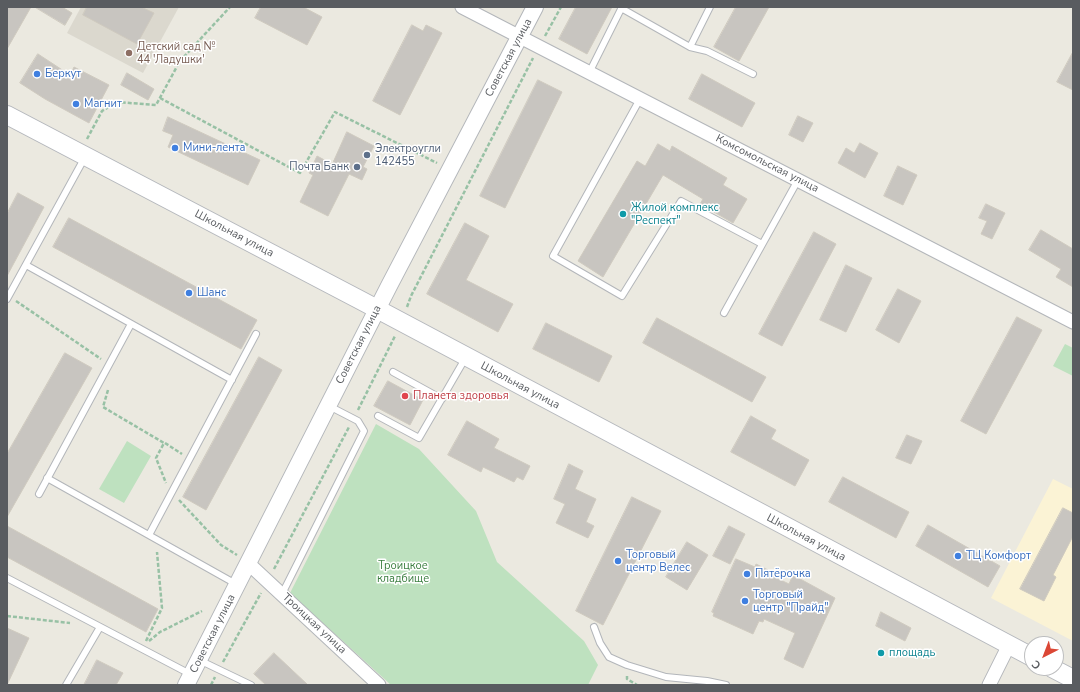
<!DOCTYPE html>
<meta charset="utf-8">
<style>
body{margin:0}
#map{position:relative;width:1080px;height:692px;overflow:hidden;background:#ebe9e0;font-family:"Nunito Sans",sans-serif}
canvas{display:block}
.frame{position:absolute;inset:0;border:8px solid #595c60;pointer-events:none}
.north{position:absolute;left:1024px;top:636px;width:40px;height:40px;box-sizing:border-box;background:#fff;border:1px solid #bdbebf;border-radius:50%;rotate:222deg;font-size:11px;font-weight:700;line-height:16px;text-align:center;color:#595c60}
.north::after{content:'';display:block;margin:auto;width:14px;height:18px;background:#db4735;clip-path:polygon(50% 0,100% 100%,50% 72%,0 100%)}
</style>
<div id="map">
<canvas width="1080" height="692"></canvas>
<div class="frame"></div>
<div class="north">С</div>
</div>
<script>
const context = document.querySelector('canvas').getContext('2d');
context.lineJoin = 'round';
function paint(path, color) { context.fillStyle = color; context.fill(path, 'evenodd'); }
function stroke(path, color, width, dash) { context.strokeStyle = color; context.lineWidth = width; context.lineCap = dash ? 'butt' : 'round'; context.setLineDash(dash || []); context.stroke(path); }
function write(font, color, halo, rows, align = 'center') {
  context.font = font + ' "Nunito Sans",sans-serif'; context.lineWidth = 3; context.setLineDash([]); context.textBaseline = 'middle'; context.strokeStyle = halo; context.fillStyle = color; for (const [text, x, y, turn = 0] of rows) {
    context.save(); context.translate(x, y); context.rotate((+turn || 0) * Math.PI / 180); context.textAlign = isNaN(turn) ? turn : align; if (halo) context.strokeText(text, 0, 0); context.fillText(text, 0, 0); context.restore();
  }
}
const commercial = new Path2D(`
 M 1053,479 L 1073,489 L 1073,641 L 991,598 Z`);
const education = new Path2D(`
 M 81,7 L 179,7 L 143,73 L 67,33 Z`);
const green = new Path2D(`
 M 1065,344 L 1073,348 L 1073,376 L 1053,366 Z
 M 376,424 L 419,449 L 476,511 L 497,562 L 584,641 L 598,665 L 588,685 L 391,685 L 290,593 Z
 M 127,441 L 151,456 L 124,503 L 99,489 Z`);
const building = new Path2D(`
 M 7,7 L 31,7 L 7,49 Z
 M 35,7 L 62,7 L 72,13 L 65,25 Z
 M 87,7 L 141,7 L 154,13 L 137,44 L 83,15 Z
 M 261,7 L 303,7 L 322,17 L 307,45 L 255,18 Z
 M 576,7 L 612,7 L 587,54 L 559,39 Z
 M 736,7 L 769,7 L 739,61 L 714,47 Z
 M 412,25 L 423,31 L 426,25 L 442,33 L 400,115 L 373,101 Z
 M 1073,52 L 1073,90 L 1057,82 Z
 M 38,54 L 70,75 L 74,67 L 109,85 L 89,123 L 45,99 L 20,83 Z
 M 127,73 L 154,89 L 148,100 L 121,85 Z
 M 702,74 L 755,103 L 742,127 L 689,99 Z
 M 538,80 L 562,92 L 505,208 L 480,196 Z
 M 798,116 L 813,123 L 803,142 L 789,135 Z
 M 168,117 L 260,160 L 248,185 L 168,147 L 173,135 L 163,131 Z
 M 347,132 L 374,146 L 363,167 L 367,169 L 362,180 L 349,174 L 328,216 L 300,202 L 313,175 L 309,173 L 317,156 L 332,164 Z
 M 860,143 L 878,153 L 865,178 L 838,163 L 846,148 L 854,153 Z
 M 658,144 L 670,151 L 672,146 L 727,178 L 723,185 L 747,199 L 733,223 L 700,204 L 703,199 L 663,175 L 603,277 L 578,261 L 637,161 L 645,166 Z
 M 898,166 L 917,175 L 903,205 L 884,196 Z
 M 18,193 L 44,207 L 7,276 L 7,214 Z
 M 986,204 L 1005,213 L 992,239 L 981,234 L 987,221 L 979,218 Z
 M 69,218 L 257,320 L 241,349 L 53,247 Z
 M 465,223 L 489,236 L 466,280 L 513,304 L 498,332 L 427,294 Z
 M 1041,230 L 1073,249 L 1073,287 L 1056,277 L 1061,269 L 1029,250 Z
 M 814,232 L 836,244 L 782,346 L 759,334 Z
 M 846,265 L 872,278 L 846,332 L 820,320 Z
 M 898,289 L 921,301 L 899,343 L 876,330 Z
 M 1017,317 L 1042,330 L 986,434 L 961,421 Z
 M 657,318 L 766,377 L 752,402 L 643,343 Z
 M 546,323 L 612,356 L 599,382 L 533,349 Z
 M 65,353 L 92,368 L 7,517 L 7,454 Z
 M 259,357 L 282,370 L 206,510 L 183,497 Z
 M 388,381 L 423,400 L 410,425 L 374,406 Z
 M 751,416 L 776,430 L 771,439 L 809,460 L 795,486 L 731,452 Z
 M 467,421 L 499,439 L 494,448 L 530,466 L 523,480 L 517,477 L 514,482 L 483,467 L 481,472 L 448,455 Z
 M 907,435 L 922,441 L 911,464 L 896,458 Z
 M 569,464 L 583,471 L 575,489 L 596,499 L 586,522 L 594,526 L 588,538 L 556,523 L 565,504 L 554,499 Z
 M 843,477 L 909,512 L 896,538 L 829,502 Z
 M 632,497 L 661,511 L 603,625 L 576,611 Z
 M 1063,508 L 1073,513 L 1073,536 L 1053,575 L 1056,577 L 1044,601 L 1020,589 Z
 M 928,525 L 1000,566 L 988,587 L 916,546 Z
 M 7,526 L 158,609 L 146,632 L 7,557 Z
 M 729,526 L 745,534 L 730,564 L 713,556 Z
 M 687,542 L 708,555 L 687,590 L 666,577 Z
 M 736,559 L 755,567 L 756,564 L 768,570 L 766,573 L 789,584 L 793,575 L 835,598 L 803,668 L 784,659 L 795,633 L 764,619 L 763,622 L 759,621 L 753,634 L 713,616 L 714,613 L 712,612 Z
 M 881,612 L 911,628 L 905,641 L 876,626 Z
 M 7,628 L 29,638 L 7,685 Z
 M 274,653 L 308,685 L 266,685 L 254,674 Z
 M 97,660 L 123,673 L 116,685 L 84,685 Z`);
const path = new Path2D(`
 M 545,36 L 561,7
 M 160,98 L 300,173 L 335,112 L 437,163
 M 87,139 L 102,111 L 117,102 L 156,105 L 180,61 L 230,7
 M 16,301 L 101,359
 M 407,307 L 411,296 L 533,58
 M 108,390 L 103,407 L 164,443 L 156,458 L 166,483
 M 358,410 L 395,336
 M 165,443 L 182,454
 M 179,500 L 221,545 L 237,555
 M 274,569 L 349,427
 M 7,616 L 70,623
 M 146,641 L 162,608 L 157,552
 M 149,641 L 160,632 L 202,611
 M 223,662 L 261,593
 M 627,676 L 627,679 L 637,685
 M 211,685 L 215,677`);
const service = new Path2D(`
 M 621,8 L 690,47 L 710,7
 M 690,47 L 707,51 L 753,74
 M 589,73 L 622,7
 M 640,99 L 553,256 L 622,296 L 681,201 L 762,244
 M 26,265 L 232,380
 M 7,299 L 85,157
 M 724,313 L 798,180
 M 393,372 L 442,399
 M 378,416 L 419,438 L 466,357
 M 47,478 L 236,584
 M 39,494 L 131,324
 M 149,535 L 256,334
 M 7,578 L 190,674
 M 282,594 L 364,431 L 358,421 L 329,406
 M 594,627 L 600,643 L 609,657 L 627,665 L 666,677 L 707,681 L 726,685
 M 199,660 L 251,685
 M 66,685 L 100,627`);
const minor = new Path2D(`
 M 462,7 L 1073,322
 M 249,564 L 379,685
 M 989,685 L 1009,645`);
const tertiary = new Path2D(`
 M 186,685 L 390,284 L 535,7`);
const secondary = new Path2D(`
 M 7,115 L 362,301 L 1032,657
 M 1052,668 L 1073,679`);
const markers = [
 [129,53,4,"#8d6e63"],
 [37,74,4,"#3f7fe0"],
 [76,104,4,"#3f7fe0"],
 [175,148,4,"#3f7fe0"],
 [367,155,4,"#5c6f8a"],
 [357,167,4,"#5c6f8a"],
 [623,214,4,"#0f9aa8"],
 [189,293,4,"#3f7fe0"],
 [405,396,4,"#e0444e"],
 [958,556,4,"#3f7fe0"],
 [618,561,4,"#3f7fe0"],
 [747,574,4,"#3f7fe0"],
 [745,601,4,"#3f7fe0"],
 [881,653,4,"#0f9aa8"]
];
const educationNames = [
 ["Детский сад №",137,47],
 ["44 'Ладушки'",137,60]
];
const streetNames = [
 ["Советская улица",509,58,-62],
 ["Комсомольская улица",767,164,27],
 ["Школьная улица",234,234,28],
 ["Советская улица",359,345,-63],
 ["Школьная улица",520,386,28],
 ["Школьная улица",806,538,28],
 ["Троицкая улица",314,624,43],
 ["Советская улица",213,634,-63]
];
const shopNames = [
 ["Беркут",45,74],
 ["Магнит",84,104],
 ["Мини-лента",183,148],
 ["Шанс",197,293],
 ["Торговый",626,555],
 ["центр Велес",626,568],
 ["ТЦ Комфорт",966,556],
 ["Пятёрочка",755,574],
 ["Торговый",753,595],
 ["центр \"Прайд\"",753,608]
];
const serviceNames = [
 ["Электроугли",375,149],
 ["142455",375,162],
 ["Почта Банк",349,167,"right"]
];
const cultureNames = [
 ["Жилой комплекс",631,208],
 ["\"Респект\"",631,221],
 ["площадь",889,653]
];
const healthNames = [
 ["Планета здоровья",413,396]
];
const parkNames = [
 ["Троицкое",403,566],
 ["кладбище",403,579]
];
paint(commercial, '#fbf3d5');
paint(education, '#dbd8ce');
paint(green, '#bee1bf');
paint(building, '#c8c5c0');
stroke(building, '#cfcabf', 1);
stroke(service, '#b3b6ba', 8);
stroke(minor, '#b3b6ba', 15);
stroke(tertiary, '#b3b6ba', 18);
stroke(secondary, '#b4b7bc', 20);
stroke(path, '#98c1a5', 2.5, [4, 2]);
stroke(service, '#fff', 6);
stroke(minor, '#fff', 13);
stroke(tertiary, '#fff', 16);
stroke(secondary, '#fff', 18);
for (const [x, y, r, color] of markers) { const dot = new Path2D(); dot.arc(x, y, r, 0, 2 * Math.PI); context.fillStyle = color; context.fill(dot); stroke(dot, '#fff', 1.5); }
write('11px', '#785e54', '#fff', educationNames, 'left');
write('11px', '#595c60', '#fff', streetNames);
write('11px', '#366cbe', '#fff', shopNames, 'left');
write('11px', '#4e5e75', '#fff', serviceNames, 'left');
write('11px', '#0d838f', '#fff', cultureNames, 'left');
write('11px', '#be3a42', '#fff', healthNames, 'left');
write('11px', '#3a7e3f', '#fff', parkNames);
</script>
